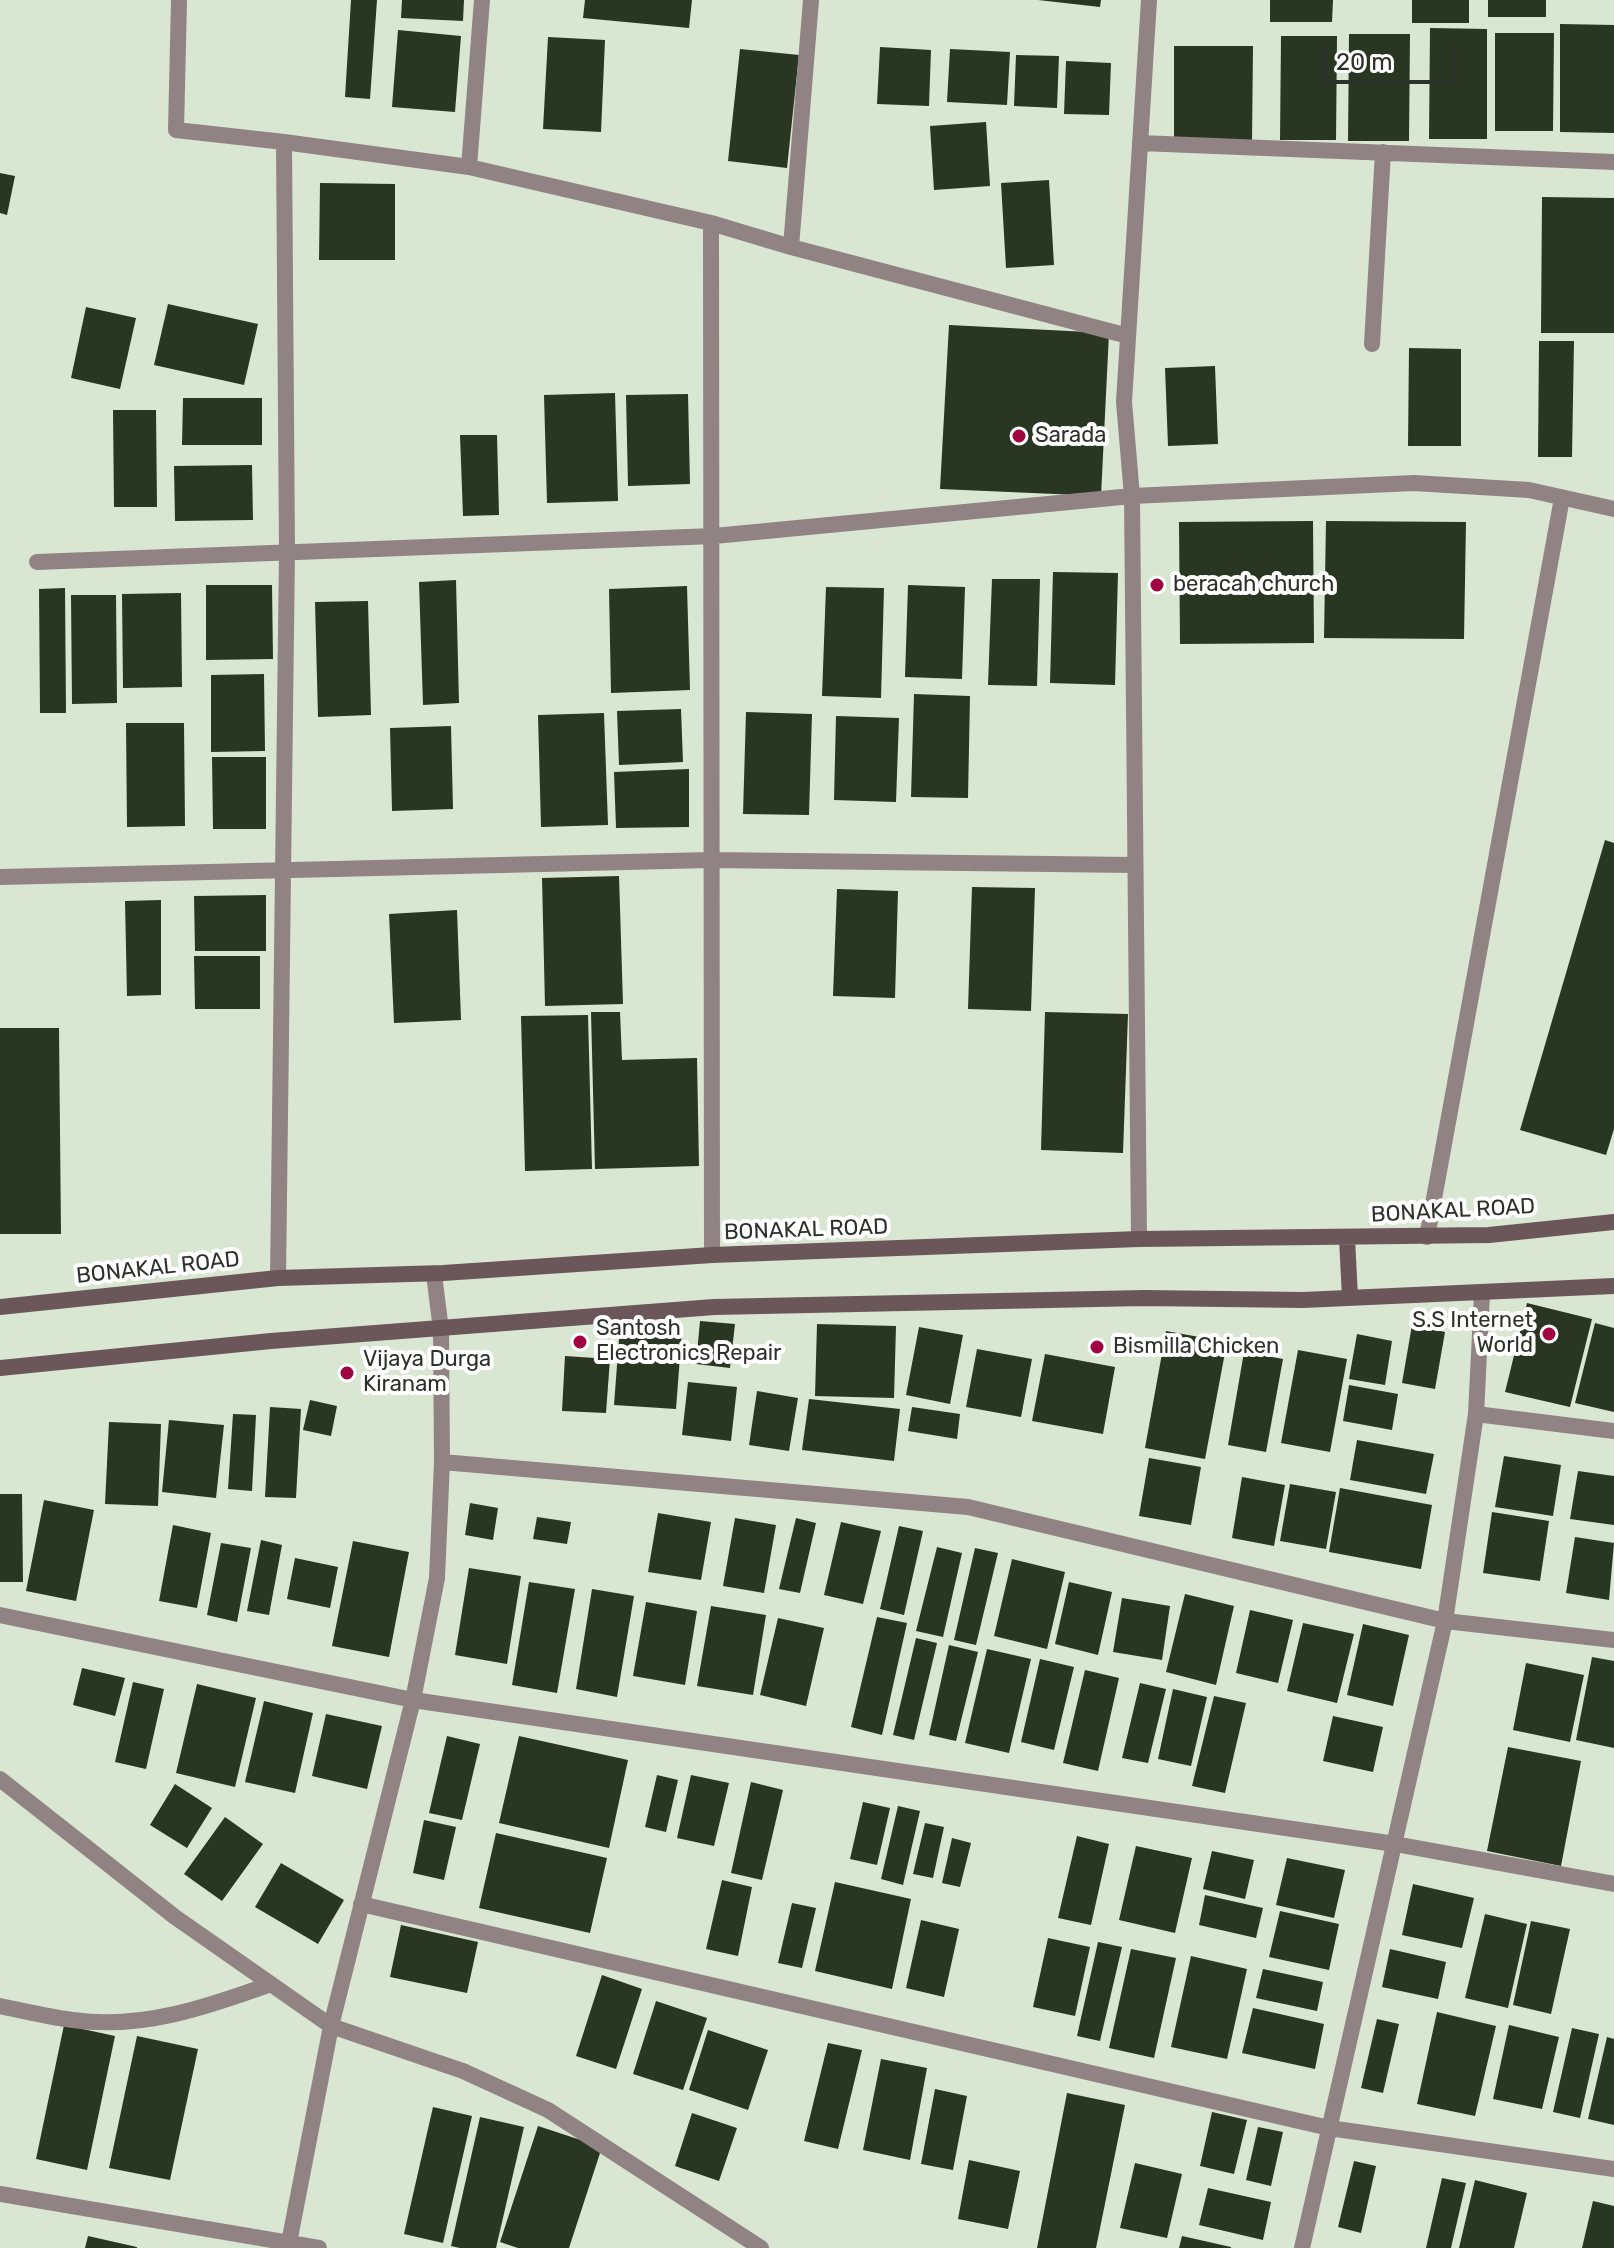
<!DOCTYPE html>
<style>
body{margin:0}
#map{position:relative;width:1614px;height:2248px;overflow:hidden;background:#d9e6d1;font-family:Rubik,sans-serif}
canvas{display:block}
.scale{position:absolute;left:1322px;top:48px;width:134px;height:36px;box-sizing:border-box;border:4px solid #2c312a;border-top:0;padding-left:10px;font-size:24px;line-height:28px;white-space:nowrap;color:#2c312a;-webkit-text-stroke:6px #fff;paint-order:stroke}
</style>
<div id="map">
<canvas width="1614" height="2248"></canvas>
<div class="scale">20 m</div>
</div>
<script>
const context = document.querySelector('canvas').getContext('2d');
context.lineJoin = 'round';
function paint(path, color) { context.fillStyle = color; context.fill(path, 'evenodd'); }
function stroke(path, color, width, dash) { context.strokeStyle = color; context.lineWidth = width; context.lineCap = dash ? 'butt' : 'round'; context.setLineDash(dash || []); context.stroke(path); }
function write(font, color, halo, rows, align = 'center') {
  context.font = font + ' Rubik,sans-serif'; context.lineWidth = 8; context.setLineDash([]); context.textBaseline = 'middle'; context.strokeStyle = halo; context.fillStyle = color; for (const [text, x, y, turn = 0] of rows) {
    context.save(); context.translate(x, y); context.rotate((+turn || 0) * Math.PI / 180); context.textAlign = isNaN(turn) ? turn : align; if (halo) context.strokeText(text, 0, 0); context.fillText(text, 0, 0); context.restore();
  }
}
const building = new Path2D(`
 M 351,0 L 377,0 L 370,99 L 345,97 Z
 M 402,0 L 464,0 L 463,21 L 401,18 Z
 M 585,0 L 692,0 L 689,28 L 583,18 Z
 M 1038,0 L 1101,0 L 1100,7 Z
 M 1270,0 L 1333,0 L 1332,22 L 1270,22 Z
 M 1412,0 L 1469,0 L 1469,23 L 1412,23 Z
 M 1488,0 L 1546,0 L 1546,17 L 1488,17 Z
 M 1560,24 L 1614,25 L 1614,133 L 1560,132 Z
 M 1430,28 L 1487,29 L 1487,139 L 1429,139 Z
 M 398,30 L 461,36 L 455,112 L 392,107 Z
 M 1495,33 L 1554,33 L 1553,131 L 1495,131 Z
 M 1349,34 L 1410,34 L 1409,141 L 1348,141 Z
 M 1281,36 L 1337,36 L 1336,140 L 1280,140 Z
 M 548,37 L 605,40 L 601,132 L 543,129 Z
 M 1174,46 L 1253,46 L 1252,141 L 1174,142 Z
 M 880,47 L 931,50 L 929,106 L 877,104 Z
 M 740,49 L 799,55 L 787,168 L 728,161 Z
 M 950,49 L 1010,52 L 1007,105 L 947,102 Z
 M 1016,55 L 1059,56 L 1057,108 L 1014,106 Z
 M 1066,61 L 1111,63 L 1109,115 L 1064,114 Z
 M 986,122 L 990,186 L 934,190 L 930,126 Z
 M 0,173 L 15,176 L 7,215 L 0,213 Z
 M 1049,180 L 1054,265 L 1006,268 L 1001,183 Z
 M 320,183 L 395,184 L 395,260 L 319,260 Z
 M 1542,197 L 1614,198 L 1614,333 L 1541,333 Z
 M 168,304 L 258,324 L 244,385 L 154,365 Z
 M 86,307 L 136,318 L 120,389 L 71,378 Z
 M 949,325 L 1109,333 L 1101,496 L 940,489 Z
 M 1539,341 L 1574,341 L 1572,457 L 1538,457 Z
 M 1409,348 L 1461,349 L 1461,446 L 1408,446 Z
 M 1215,366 L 1218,444 L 1168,446 L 1165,368 Z
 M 615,393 L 618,501 L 547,503 L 544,395 Z
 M 688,394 L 690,484 L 628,486 L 626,395 Z
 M 183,398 L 262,398 L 262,445 L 182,445 Z
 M 113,410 L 156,410 L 157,507 L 114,507 Z
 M 460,435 L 497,435 L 499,515 L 463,516 Z
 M 252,465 L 253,520 L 175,521 L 174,466 Z
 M 1313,521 L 1314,643 L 1180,644 L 1179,522 Z
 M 1326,521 L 1466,522 L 1464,639 L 1324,638 Z
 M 1053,572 L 1118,573 L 1115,685 L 1050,683 Z
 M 992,579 L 1040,579 L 1037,686 L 988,685 Z
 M 456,580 L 459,703 L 423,705 L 419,582 Z
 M 206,585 L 272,585 L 273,659 L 206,660 Z
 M 908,585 L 965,587 L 962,679 L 905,677 Z
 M 687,586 L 690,690 L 611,693 L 609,589 Z
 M 826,587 L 884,588 L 881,698 L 822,696 Z
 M 65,588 L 66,713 L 40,713 L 39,589 Z
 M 181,593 L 182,687 L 123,688 L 122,594 Z
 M 71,595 L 116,595 L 117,703 L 72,704 Z
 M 368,601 L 371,715 L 318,717 L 315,602 Z
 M 264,674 L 265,751 L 211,752 L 211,675 Z
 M 914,694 L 970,696 L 968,798 L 911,797 Z
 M 681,709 L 683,762 L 619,765 L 617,711 Z
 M 746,712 L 812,714 L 809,815 L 743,814 Z
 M 604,713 L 608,825 L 541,827 L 538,715 Z
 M 836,716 L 899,718 L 896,802 L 834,800 Z
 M 126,723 L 184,723 L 185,826 L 127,827 Z
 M 451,726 L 453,809 L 392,811 L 390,728 Z
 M 212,757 L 266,757 L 266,829 L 213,829 Z
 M 689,769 L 689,827 L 616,828 L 614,772 Z
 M 1605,840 L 1614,843 L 1614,1129 L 1606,1155 L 1520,1130 Z
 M 619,876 L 623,1004 L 545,1006 L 542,878 Z
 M 972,887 L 1035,888 L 1031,1011 L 968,1009 Z
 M 837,889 L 898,891 L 895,998 L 833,996 Z
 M 266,895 L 266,951 L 195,951 L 194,896 Z
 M 161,900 L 161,995 L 127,996 L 125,901 Z
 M 457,910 L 461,1020 L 394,1023 L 389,914 Z
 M 194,956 L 260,956 L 260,1009 L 195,1009 Z
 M 591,1012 L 620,1012 L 622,1060 L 697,1058 L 699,1166 L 595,1169 Z
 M 1045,1012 L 1128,1014 L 1123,1153 L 1041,1150 Z
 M 588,1015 L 592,1169 L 525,1171 L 521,1016 Z
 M 0,1028 L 59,1028 L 61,1234 L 0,1234 Z
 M 1527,1303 L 1592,1319 L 1570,1407 L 1505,1392 Z
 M 700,1321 L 735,1324 L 730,1368 L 696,1364 Z
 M 1595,1323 L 1614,1328 L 1614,1412 L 1575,1403 Z
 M 817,1324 L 896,1326 L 894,1398 L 815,1396 Z
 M 1412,1325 L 1445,1332 L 1435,1389 L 1402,1383 Z
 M 620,1326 L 682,1330 L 676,1409 L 614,1405 Z
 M 919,1327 L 963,1335 L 950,1404 L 906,1395 Z
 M 1166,1331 L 1227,1342 L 1205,1459 L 1145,1448 Z
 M 1357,1334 L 1392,1341 L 1385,1385 L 1349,1379 Z
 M 977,1349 L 1032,1359 L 1021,1417 L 966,1407 Z
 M 1298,1350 L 1347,1359 L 1330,1452 L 1281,1443 Z
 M 1244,1352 L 1283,1359 L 1266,1452 L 1228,1445 Z
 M 1045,1354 L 1115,1367 L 1103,1434 L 1032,1421 Z
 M 565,1356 L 610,1359 L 606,1413 L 562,1411 Z
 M 688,1382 L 737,1387 L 731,1441 L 682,1435 Z
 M 1349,1385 L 1398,1394 L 1392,1430 L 1343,1421 Z
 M 757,1391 L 798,1398 L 789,1451 L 749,1445 Z
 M 809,1399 L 900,1409 L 894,1461 L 802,1450 Z
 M 310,1400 L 337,1406 L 331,1436 L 303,1430 Z
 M 270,1407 L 301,1409 L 296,1498 L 265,1497 Z
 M 912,1407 L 960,1414 L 957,1439 L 908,1431 Z
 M 233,1414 L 256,1415 L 252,1491 L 228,1489 Z
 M 169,1420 L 224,1425 L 216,1498 L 162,1492 Z
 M 109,1422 L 161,1424 L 158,1506 L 105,1504 Z
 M 1357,1440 L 1434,1454 L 1426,1494 L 1350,1480 Z
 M 1504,1456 L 1561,1465 L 1553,1516 L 1495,1507 Z
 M 1149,1458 L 1201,1467 L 1191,1525 L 1139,1516 Z
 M 1578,1471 L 1614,1476 L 1614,1525 L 1570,1519 Z
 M 1242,1477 L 1285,1485 L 1274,1546 L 1232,1538 Z
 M 1290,1484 L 1336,1492 L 1326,1549 L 1280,1541 Z
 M 1340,1488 L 1432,1505 L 1421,1569 L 1329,1552 Z
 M 0,1494 L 22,1494 L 23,1582 L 0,1582 Z
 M 44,1500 L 94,1510 L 76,1601 L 26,1591 Z
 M 470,1503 L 498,1508 L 493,1540 L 465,1535 Z
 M 1492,1512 L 1549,1521 L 1540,1581 L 1483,1573 Z
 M 658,1513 L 711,1522 L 701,1580 L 648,1572 Z
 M 537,1517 L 571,1522 L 567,1544 L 533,1539 Z
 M 735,1518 L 776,1525 L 764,1593 L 723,1586 Z
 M 796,1518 L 816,1523 L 800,1593 L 779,1589 Z
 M 841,1522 L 881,1531 L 863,1604 L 824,1595 Z
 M 173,1525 L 211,1533 L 197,1608 L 159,1601 Z
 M 899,1526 L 923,1531 L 904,1615 L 880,1609 Z
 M 1575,1537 L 1614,1543 L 1609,1600 L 1566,1593 Z
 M 261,1540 L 282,1545 L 269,1615 L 247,1611 Z
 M 353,1541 L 409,1552 L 389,1657 L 332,1646 Z
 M 221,1543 L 251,1548 L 237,1622 L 207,1615 Z
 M 937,1547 L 962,1553 L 943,1637 L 916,1631 Z
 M 975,1548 L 998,1553 L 976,1645 L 954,1640 Z
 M 295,1558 L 338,1567 L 330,1608 L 287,1599 Z
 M 1012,1559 L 1065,1572 L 1047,1649 L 994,1636 Z
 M 469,1568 L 521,1576 L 507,1664 L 455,1655 Z
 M 529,1582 L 575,1589 L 557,1693 L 512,1685 Z
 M 1069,1582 L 1112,1592 L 1098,1655 L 1055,1644 Z
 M 592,1589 L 634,1596 L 617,1697 L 576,1689 Z
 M 1185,1594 L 1234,1606 L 1216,1685 L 1166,1672 Z
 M 1122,1598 L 1170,1606 L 1162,1660 L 1113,1652 Z
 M 646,1602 L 697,1611 L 685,1685 L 633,1676 Z
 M 711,1606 L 766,1615 L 753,1695 L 697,1686 Z
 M 1250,1610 L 1293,1620 L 1278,1683 L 1236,1673 Z
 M 877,1617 L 907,1623 L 882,1735 L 851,1727 Z
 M 778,1618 L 824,1628 L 806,1706 L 760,1695 Z
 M 1303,1623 L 1354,1634 L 1337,1703 L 1287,1691 Z
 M 1363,1624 L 1409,1635 L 1393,1706 L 1347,1695 Z
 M 916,1638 L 937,1643 L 914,1740 L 893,1735 Z
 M 949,1645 L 978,1652 L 956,1741 L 929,1735 Z
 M 987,1649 L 1031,1659 L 1009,1753 L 965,1743 Z
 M 1592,1657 L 1614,1661 L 1614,1748 L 1576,1740 Z
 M 1040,1659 L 1074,1667 L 1054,1750 L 1021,1742 Z
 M 1526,1663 L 1584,1675 L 1570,1742 L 1513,1730 Z
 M 82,1668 L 125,1678 L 115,1716 L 73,1705 Z
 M 1085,1670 L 1119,1678 L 1098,1771 L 1063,1763 Z
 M 133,1682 L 164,1689 L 146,1769 L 115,1762 Z
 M 1140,1683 L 1166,1689 L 1148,1763 L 1122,1758 Z
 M 197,1684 L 256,1698 L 235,1787 L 176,1773 Z
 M 1173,1689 L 1207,1697 L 1191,1766 L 1158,1759 Z
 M 1214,1696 L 1246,1703 L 1225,1793 L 1192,1786 Z
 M 264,1701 L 313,1713 L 295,1793 L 245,1782 Z
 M 326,1714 L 382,1726 L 367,1789 L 312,1776 Z
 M 1333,1716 L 1383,1727 L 1373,1772 L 1323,1761 Z
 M 447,1736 L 480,1744 L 462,1820 L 429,1813 Z
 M 519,1736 L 628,1760 L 609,1848 L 499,1823 Z
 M 1508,1747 L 1581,1761 L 1561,1866 L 1487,1851 Z
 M 657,1775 L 678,1780 L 666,1832 L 645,1827 Z
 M 691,1775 L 729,1783 L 714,1846 L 677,1838 Z
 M 751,1782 L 783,1790 L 762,1880 L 731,1873 Z
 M 175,1784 L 212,1808 L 187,1848 L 150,1825 Z
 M 863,1802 L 890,1808 L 877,1865 L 850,1859 Z
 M 898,1806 L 920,1811 L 903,1885 L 881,1879 Z
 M 225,1817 L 263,1844 L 222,1901 L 184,1874 Z
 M 424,1820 L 456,1827 L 444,1880 L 413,1873 Z
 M 925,1823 L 944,1827 L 933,1878 L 913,1874 Z
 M 496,1833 L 607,1858 L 590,1933 L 479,1908 Z
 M 1077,1836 L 1109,1844 L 1091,1925 L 1058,1918 Z
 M 952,1838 L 971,1843 L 960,1887 L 942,1883 Z
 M 1136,1846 L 1192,1858 L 1175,1933 L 1119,1920 Z
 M 1212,1851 L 1254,1860 L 1245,1899 L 1203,1889 Z
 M 1287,1858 L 1345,1870 L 1334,1918 L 1276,1905 Z
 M 281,1863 L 344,1900 L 318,1944 L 255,1907 Z
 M 722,1880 L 752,1887 L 738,1956 L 706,1949 Z
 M 835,1882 L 911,1899 L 892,1989 L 815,1971 Z
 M 1413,1884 L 1474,1898 L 1462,1948 L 1402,1935 Z
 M 1205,1895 L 1263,1908 L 1256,1938 L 1199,1925 Z
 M 792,1903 L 816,1908 L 802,1968 L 778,1963 Z
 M 1280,1911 L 1339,1924 L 1329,1970 L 1269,1957 Z
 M 1485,1914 L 1527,1924 L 1508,2008 L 1465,1998 Z
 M 921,1920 L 959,1929 L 944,1997 L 906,1988 Z
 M 1531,1921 L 1570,1929 L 1551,2014 L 1513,2005 Z
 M 401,1925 L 478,1942 L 467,1993 L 390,1977 Z
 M 1048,1938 L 1090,1947 L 1075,2016 L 1033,2007 Z
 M 1098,1942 L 1122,1947 L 1100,2041 L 1077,2036 Z
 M 1131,1949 L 1176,1958 L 1154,2058 L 1109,2048 Z
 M 1390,1949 L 1446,1962 L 1438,1999 L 1382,1987 Z
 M 1191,1956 L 1247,1969 L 1227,2059 L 1171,2047 Z
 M 1263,1969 L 1323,1982 L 1317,2011 L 1256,1998 Z
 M 602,1975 L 642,1989 L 616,2069 L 576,2056 Z
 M 656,2001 L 707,2018 L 683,2090 L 633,2074 Z
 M 1253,2008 L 1324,2024 L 1315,2069 L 1242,2053 Z
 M 1437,2012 L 1496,2026 L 1475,2116 L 1417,2104 Z
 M 1377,2019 L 1399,2024 L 1383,2093 L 1361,2088 Z
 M 64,2025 L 115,2036 L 87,2170 L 36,2159 Z
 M 1509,2025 L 1559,2037 L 1542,2109 L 1493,2099 Z
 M 1572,2028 L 1599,2034 L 1580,2118 L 1553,2112 Z
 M 708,2030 L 768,2050 L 748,2110 L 689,2090 Z
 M 137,2036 L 198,2049 L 170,2180 L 109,2168 Z
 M 1607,2037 L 1614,2039 L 1614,2125 L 1588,2119 Z
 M 828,2043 L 862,2050 L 838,2149 L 804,2141 Z
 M 881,2059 L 927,2068 L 910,2160 L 863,2150 Z
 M 935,2089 L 967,2096 L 953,2170 L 921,2164 Z
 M 1067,2093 L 1125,2105 L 1096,2248 L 1037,2248 Z
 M 433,2107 L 472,2116 L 443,2243 L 404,2234 Z
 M 1212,2112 L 1247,2120 L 1234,2174 L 1200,2166 Z
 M 692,2113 L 737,2128 L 719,2181 L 675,2166 Z
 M 480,2117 L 524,2127 L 496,2248 L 460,2248 L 451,2246 Z
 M 538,2126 L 602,2147 L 569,2248 L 518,2248 L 500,2242 Z
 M 1258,2127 L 1283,2132 L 1271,2186 L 1246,2180 Z
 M 969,2160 L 1020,2171 L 1008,2229 L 958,2219 Z
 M 1354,2161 L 1376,2166 L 1361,2233 L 1338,2227 Z
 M 1135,2163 L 1182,2174 L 1167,2238 L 1120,2228 Z
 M 1442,2178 L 1466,2183 L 1451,2248 L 1426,2248 Z
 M 1475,2180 L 1527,2193 L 1514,2248 L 1459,2248 Z
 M 1208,2188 L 1271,2202 L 1263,2240 L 1199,2225 Z
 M 1593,2201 L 1614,2206 L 1614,2248 L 1582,2248 Z
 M 88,2236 L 137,2247 L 137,2248 L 85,2248 Z
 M 1182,2236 L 1231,2247 L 1231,2248 L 1179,2248 Z`);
const street = new Path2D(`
 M 179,0 L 176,130 L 284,142 L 287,551 L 278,1278
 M 284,142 L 469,167 L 711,223
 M 1140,143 L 1614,162
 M 469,167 L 482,0
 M 791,247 L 1128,336
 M 1372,344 L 1383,152
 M 37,562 L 714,536 L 1132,496 L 1414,483 L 1529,490 L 1614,509
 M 0,877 L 710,860 L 1134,865
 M 1427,1237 L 1562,498
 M 1139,1239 L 1132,496 L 1124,402 L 1149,0
 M 712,1255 L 711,223 L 791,247 L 811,0
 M 1476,1414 L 1614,1431
 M 442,1462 L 968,1507 L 1445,1621 L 1614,1640
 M 0,1615 L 413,1700 L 1395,1844 L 1614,1884
 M 0,1779 L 175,1917 L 331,2026 L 463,2071 L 548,2110 L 761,2248
 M 361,1904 L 1329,2128 L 1614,2169
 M 0,2006 C 24,2011 48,2017 73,2020 C 141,2030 207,2007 271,1984
 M 0,2194 L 319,2248
 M 288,2248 L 331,2026 L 413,1700 L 437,1578 L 442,1462 L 441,1330 L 434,1274
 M 1302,2248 L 1445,1621 L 1476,1414 L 1482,1294`);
const secondary = new Path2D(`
 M 1347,1238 L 1350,1298
 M 0,1307 L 278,1278 L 443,1273 L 712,1255 L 1139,1239 L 1489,1235 L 1614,1222
 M 0,1368 L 271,1341 L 714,1307 L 1144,1298 L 1303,1300 L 1614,1286`);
const markers = [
 [1019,436,8,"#a10340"],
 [1157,585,8,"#a10340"],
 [1549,1334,8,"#a10340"],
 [580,1342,8,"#a10340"],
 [1097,1347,8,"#a10340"],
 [347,1373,8,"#a10340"]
];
const poiNames = [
 ["Sarada",1035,436],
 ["beracah church",1173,585],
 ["S.S Internet",1533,1321,"right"],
 ["World",1533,1346,"right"],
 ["Santosh",596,1329],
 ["Electronics Repair",596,1354],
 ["Bismilla Chicken",1113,1347],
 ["Vijaya Durga",363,1360],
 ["Kiranam",363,1385]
];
const streetNames = [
 ["BONAKAL ROAD",1453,1211,-3],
 ["BONAKAL ROAD",806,1230,-2],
 ["BONAKAL ROAD",158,1268,-6]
];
paint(building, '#293621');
stroke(street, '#918384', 16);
stroke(secondary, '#6b5659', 16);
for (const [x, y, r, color] of markers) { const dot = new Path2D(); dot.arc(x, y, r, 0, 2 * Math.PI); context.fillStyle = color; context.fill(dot); stroke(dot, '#fff', 3); }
write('22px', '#2c312a', '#fff', poiNames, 'left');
write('22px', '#2c312a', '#fff', streetNames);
</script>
